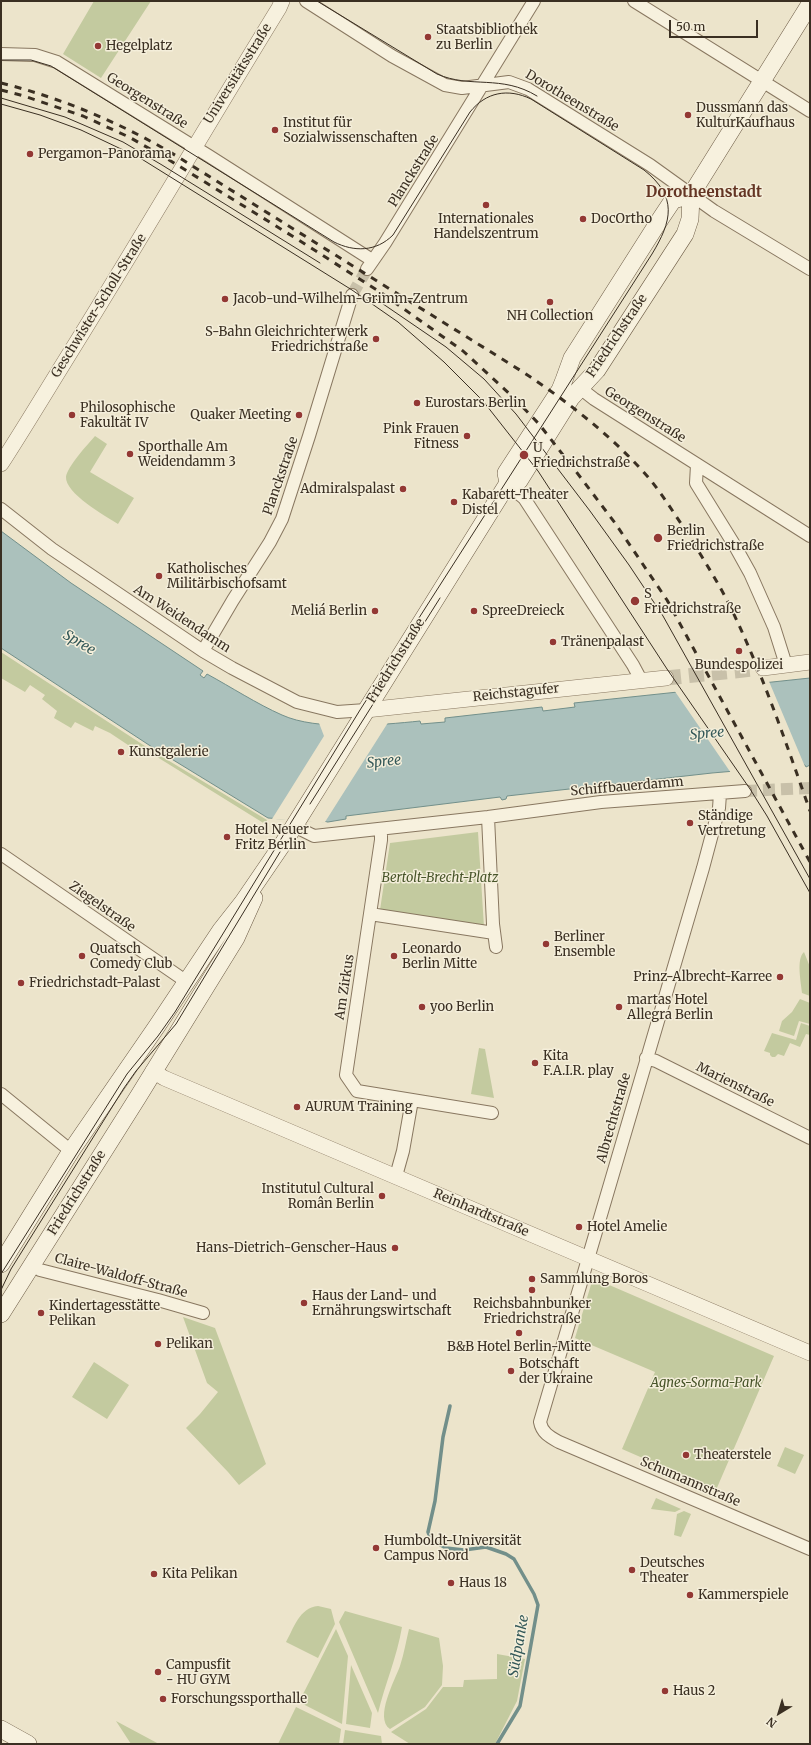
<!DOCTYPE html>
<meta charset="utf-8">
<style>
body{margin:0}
#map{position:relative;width:811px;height:1745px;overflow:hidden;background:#ece4cb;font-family:Merriweather,serif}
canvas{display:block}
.frame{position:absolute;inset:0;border:2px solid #3a2f22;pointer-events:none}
.north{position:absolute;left:759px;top:1693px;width:40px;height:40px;-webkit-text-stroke:3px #f4eeda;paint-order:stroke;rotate:218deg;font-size:11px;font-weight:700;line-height:16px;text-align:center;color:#3a2f22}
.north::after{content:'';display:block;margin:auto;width:14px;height:18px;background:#3a2f22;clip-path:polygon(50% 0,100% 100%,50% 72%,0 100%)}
.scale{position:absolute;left:669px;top:20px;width:89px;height:18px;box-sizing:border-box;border:2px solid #3a2f22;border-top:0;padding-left:5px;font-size:12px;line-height:14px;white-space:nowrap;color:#3a2f22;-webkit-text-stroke:3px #f4eeda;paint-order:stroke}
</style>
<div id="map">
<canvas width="811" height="1745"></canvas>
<div class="frame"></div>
<div class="north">N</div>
<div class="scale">50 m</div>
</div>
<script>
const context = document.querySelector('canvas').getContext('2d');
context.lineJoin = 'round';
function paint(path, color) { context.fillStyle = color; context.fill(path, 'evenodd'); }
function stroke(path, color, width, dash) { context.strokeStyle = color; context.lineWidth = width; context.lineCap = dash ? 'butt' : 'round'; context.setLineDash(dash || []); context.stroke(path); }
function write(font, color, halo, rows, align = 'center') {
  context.font = font + ' Merriweather,serif'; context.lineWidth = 3; context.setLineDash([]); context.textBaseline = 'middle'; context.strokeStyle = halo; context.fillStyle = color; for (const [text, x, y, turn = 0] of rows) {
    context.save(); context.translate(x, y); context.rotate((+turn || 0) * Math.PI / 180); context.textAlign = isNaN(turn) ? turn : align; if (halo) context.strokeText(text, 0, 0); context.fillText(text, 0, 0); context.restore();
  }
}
const green = new Path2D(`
 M 94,1 L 151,1 L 101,78 L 63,54 Z
 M 95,436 L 107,444 L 90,472 L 134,498 L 118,524 C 105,516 65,493 66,477 C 67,467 88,444 95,436 Z
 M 1,652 L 151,750 L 267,820 L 265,824 L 141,747 L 137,751 L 110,733 L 95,726 L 93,731 L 75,722 L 71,728 L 54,718 L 57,711 L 42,699 L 45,695 L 30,685 L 25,692 L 1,678 Z
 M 478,832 L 484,927 L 380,910 L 390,843 Z
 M 804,952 L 810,967 L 810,996 L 802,993 C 801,982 796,959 804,952 Z
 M 800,999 L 810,1003 L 810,1024 L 799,1021 L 794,1036 L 779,1031 L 782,1021 L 792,1012 Z
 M 801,1023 L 810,1026 L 810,1035 L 806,1034 L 800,1047 L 790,1043 L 784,1056 L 778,1054 L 775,1057 L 772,1057 L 770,1055 L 770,1053 L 764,1051 L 772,1033 L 796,1040 Z
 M 479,1048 L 485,1049 L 494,1098 L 471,1094 Z
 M 593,1278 L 774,1356 L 716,1490 L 622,1449 L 655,1372 L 575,1338 Z
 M 183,1317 L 215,1328 L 266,1464 L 239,1485 L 228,1472 L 186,1428 L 200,1414 L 218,1392 L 207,1383 Z
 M 94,1362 L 129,1385 L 107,1419 L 72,1397 Z
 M 785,1447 L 804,1455 L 795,1474 L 777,1466 Z
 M 656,1498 L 681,1509 L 675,1512 L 651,1509 Z
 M 684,1511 L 691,1514 L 681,1537 L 674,1535 L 677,1514 Z
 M 318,1606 L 331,1609 L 335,1624 L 318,1658 L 286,1642 C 294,1628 299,1608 318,1606 Z
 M 345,1611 L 402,1627 C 397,1657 385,1684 378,1713 L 339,1622 Z
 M 336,1629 L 348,1656 L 342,1724 L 299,1702 Z
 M 409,1629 L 439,1638 L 443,1666 L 442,1685 L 425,1707 L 390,1729 C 374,1718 395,1680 400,1666 C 404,1654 406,1641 409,1629 Z
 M 497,1654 L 525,1659 L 517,1701 L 495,1744 L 410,1744 L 391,1732 L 426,1709 L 443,1687 L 463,1687 L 464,1680 L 497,1679 Z
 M 351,1665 L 372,1713 L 370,1728 L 346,1724 Z
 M 296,1707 L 341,1729 L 339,1744 L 278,1744 Z
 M 116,1721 L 159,1744 L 131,1744 Z
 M 345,1730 L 381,1736 L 382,1744 L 343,1744 Z`);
const water = new Path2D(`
 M 1,531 L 71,583 L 203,671 L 200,675 L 204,678 L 207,674 C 231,687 257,704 282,715 C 317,731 381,725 420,721 L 421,724 L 445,722 L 445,718 L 542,707 L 543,711 L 575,707 L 574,703 L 810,678 L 810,765 L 806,767 L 805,765 L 712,773 L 507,796 L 506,799 L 502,800 L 500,797 L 346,816 L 346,819 L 328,822 L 268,818 L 152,747 L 1,648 Z`);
const pier = new Path2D(`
 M 768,679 L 806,769 L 804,767 L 731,773 L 674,690 Z
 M 389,721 L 325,822 L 327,822 L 326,823 L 272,819 L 324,736 L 319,723 Z`);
const stream = new Path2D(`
 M 450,1406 L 443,1437 L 435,1501 L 428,1532 L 430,1537 L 433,1541 L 446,1548 L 464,1550 L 486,1547 L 506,1554 L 514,1559 L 534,1594 L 538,1605 L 520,1706 L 497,1744`);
const minorTunnel = new Path2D(`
 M 352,295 L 367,269
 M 745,791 L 810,788`);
const tertiaryTunnel = new Path2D(`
 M 666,678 L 763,668`);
const minor = new Path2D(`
 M 306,1 L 392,56 L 445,85 L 462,88 L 509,82 L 528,89 L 650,165 L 714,211 L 810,269
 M 634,1 L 810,111
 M 1,54 L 35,55 L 57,62 L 209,156 L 372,260
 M 367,269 L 385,243 L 534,1
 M 580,388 L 594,399 L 810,536
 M 697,465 L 696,483 L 735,546 L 750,573 L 774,627 L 786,665
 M 507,484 L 524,498 L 633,665 L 641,680
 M 1,509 L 52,549 L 203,651 L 232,668 L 297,702 L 337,712 L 366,710
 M 203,651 L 233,600 L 270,542 L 282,519 L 309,436 L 352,295
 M 720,794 L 719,808 L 703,868 L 540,1422 C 542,1433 550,1437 559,1442 L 810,1549
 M 488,817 L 493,924 L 496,947
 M 294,826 L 314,836 L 488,817 L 601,802 L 745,791
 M 381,829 L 381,840 L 346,1075 L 357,1091 L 492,1113
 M 1,854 L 187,982
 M 370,914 L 494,933
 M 646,1058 L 656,1061 L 810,1138
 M 1,1094 L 71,1151
 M 396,1176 L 403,1151 L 412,1100
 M 32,1265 L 40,1270 L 158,1300 L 203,1313`);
const tertiary = new Path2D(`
 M 1,464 C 23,430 44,395 65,361 C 138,244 207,125 279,8 L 282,1
 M 763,668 L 810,662
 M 366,710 L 666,678
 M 153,1071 L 164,1078 L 810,1353`);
const secondary = new Path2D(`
 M 508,483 L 519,481 L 571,398 L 597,370 L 685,234 L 690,219 L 691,195 L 810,4
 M 1,1264 L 71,1151 L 157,1026 L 221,930 L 243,902 L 286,839 L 508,483 L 506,473 L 560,390 L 564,380 L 572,358 L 661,218 L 673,200 L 691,195
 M 1,1314 L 138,1097 L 236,938 L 254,898
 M 1,1729 L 28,1744`);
const tram = new Path2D(`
 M 317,1 L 437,74 C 471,89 501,74 537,96
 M 1,60 L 31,60 L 51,66 L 334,242 C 354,252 376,252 393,235 L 470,112 C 486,92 508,88 531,99 L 644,170 C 678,197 672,221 652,254 L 360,710 L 175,1012 L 158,1036 L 127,1074 L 1,1274
 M 1,98 L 65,117 L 123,142 L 162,165 L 320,263
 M 1,104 L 40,115 L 81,130 L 140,158 L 352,290 L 398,322 L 444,362 L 483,401 L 538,471 L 667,669 L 750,789 L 767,816 L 810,893
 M 367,293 L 446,347 L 484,379 L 516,414 L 590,511 L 629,565 L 663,616 L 810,879
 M 310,804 L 440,598
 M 1,1290 L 11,1269 L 124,1088 L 136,1071 L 176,1024 L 280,852`);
const rail = new Path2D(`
 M 1,83 C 61,98 116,121 170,152 L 523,372 C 568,402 612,436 648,477 C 663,495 675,515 688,534 C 702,557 716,579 728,602 C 761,669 785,740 810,811
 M 1,90 L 24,96 L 83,116 L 129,137 L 166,158 L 297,239 L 380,292 L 463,351 L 514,398 L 539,424 L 581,478 L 615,523 L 667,600 L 810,862`);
const markers = [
 [428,37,4,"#933834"],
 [98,46,4,"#933834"],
 [688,115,4,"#933834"],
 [275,130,4,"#933834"],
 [30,154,4,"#933834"],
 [486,205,4,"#933834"],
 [583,219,4,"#933834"],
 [225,299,4,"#933834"],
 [550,302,4,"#933834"],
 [376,339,4,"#933834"],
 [417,403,4,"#933834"],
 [72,415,4,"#933834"],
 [299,415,4,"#933834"],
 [467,436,4,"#933834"],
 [130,454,4,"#933834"],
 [524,455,5,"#933834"],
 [403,489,4,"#933834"],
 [454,502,4,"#933834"],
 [658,538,5,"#933834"],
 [159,576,4,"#933834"],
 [635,601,5,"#933834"],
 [375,611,4,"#933834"],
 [474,611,4,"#933834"],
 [553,642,4,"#933834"],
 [739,651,4,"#933834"],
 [121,752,4,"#933834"],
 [690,823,4,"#933834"],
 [227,837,4,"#933834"],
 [546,944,4,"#933834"],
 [82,956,4,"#933834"],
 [394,956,4,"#933834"],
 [780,977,4,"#933834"],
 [21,983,4,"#933834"],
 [422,1007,4,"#933834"],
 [619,1007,4,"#933834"],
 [535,1063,4,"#933834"],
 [297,1107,4,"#933834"],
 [382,1196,4,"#933834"],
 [579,1227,4,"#933834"],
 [395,1248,4,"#933834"],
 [532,1279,4,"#933834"],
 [532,1290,4,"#933834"],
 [304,1303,4,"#933834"],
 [41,1313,4,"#933834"],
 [519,1333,4,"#933834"],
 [158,1344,4,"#933834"],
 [511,1371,4,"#933834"],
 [686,1455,4,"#933834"],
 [376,1548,4,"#933834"],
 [632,1570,4,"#933834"],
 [154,1574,4,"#933834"],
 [451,1583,4,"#933834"],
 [690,1595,4,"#933834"],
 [158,1672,4,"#933834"],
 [665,1691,4,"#933834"],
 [163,1699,4,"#933834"]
];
const poiNames = [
 ["Staatsbibliothek",436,30],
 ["zu Berlin",436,45],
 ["Hegelplatz",106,46],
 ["Dussmann das",696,108],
 ["KulturKaufhaus",696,123],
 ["Institut für",283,123],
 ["Sozialwissenschaften",283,138],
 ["Pergamon-Panorama",38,154],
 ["Internationales",486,219,"center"],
 ["Handelszentrum",486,234,"center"],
 ["DocOrtho",591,219],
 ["Jacob-und-Wilhelm-Grimm-Zentrum",233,299],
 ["NH Collection",550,316,"center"],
 ["S-Bahn Gleichrichterwerk",368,332,"right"],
 ["Friedrichstraße",368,347,"right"],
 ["Eurostars Berlin",425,403],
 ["Philosophische",80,408],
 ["Fakultät IV",80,423],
 ["Quaker Meeting",291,415,"right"],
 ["Pink Frauen",459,429,"right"],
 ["Fitness",459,444,"right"],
 ["Sporthalle Am",138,447],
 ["Weidendamm 3",138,462],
 ["U",533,448],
 ["Friedrichstraße",533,463],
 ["Admiralspalast",395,489,"right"],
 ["Kabarett-Theater",462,495],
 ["Distel",462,510],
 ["Berlin",667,531],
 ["Friedrichstraße",667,546],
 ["Katholisches",167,569],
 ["Militärbischofsamt",167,584],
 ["S",644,594],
 ["Friedrichstraße",644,609],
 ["Meliá Berlin",367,611,"right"],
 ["SpreeDreieck",482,611],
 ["Tränenpalast",561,642],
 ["Bundespolizei",739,665,"center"],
 ["Kunstgalerie",129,752],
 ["Ständige",698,816],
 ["Vertretung",698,831],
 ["Hotel Neuer",235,830],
 ["Fritz Berlin",235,845],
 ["Berliner",554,937],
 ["Ensemble",554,952],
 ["Quatsch",90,949],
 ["Comedy Club",90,964],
 ["Leonardo",402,949],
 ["Berlin Mitte",402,964],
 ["Prinz-Albrecht-Karree",772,977,"right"],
 ["Friedrichstadt-Palast",29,983],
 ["martas Hotel",627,1000],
 ["Allegra Berlin",627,1015],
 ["yoo Berlin",430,1007],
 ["Kita",543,1056],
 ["F.A.I.R. play",543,1071],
 ["AURUM Training",305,1107],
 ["Institutul Cultural",374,1189,"right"],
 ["Român Berlin",374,1204,"right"],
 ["Hotel Amelie",587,1227],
 ["Hans-Dietrich-Genscher-Haus",387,1248,"right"],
 ["Sammlung Boros",540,1279],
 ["Haus der Land- und",312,1296],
 ["Ernährungswirtschaft",312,1311],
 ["Reichsbahnbunker",532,1304,"center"],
 ["Friedrichstraße",532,1319,"center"],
 ["Kindertagesstätte",49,1306],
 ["Pelikan",49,1321],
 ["Pelikan",166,1344],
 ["B&B Hotel Berlin-Mitte",519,1347,"center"],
 ["Botschaft",519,1364],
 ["der Ukraine",519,1379],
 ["Theaterstele",694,1455],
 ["Humboldt-Universität",384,1541],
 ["Campus Nord",384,1556],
 ["Deutsches",640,1563],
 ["Theater",640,1578],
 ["Kita Pelikan",162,1574],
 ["Haus 18",459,1583],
 ["Kammerspiele",698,1595],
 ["Campusfit",166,1665],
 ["- HU GYM",166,1680],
 ["Haus 2",673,1691],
 ["Forschungssporthalle",171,1699]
];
const streetNames = [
 ["Universitätsstraße",238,74,-58],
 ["Georgenstraße",147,101,32],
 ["Dorotheenstraße",572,101,31],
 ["Planckstraße",414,171,-58],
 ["Geschwister-Scholl-Straße",99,306,-58],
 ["Friedrichstraße",617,336,-56],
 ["Georgenstraße",645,415,32],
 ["Planckstraße",281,476,-71],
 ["Am Weidendamm",182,619,33],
 ["Friedrichstraße",396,661,-58],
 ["Reichstagufer",516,693,-6],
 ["Schiffbauerdamm",627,787,-5],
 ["Ziegelstraße",102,907,35],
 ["Am Zirkus",345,987,-81],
 ["Marienstraße",735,1085,26],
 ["Albrechtstraße",614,1118,-74],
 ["Friedrichstraße",77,1193,-58],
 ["Reinhardtstraße",481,1213,23],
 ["Claire-Waldoff-Straße",121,1276,15],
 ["Schumannstraße",690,1482,23]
];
const parkNames = [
 ["Bertolt-Brecht-Platz",440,878],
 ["Agnes-Sorma-Park",706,1383]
];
const waterNames = [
 ["Spree",79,643,31],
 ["Spree",707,734,-5],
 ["Spree",384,762,-6],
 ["Südpanke",519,1646,-80]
];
const quarterNames = [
 ["Dorotheenstadt",704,193]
];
paint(green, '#c3ca9f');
paint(water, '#abc1bc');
stroke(water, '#728f8a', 1);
paint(pier, '#ece4cb');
stroke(stream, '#728f8a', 3.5);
stroke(minorTunnel, '#c8c0a9', 12, [12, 6]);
stroke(tertiaryTunnel, '#c8c0a9', 15, [15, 8]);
stroke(minor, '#887760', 14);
stroke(tertiary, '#887760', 16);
stroke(secondary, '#6a5943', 18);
stroke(minor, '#f7f1de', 12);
stroke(tertiary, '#f7f1de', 15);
stroke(secondary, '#f7f1de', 17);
stroke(tram, '#3a2f22', 1);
stroke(rail, '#3a2f22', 3, [7, 7]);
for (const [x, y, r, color] of markers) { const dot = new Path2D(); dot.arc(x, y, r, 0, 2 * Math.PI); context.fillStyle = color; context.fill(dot); stroke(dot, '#f4eeda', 1.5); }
write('13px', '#3a2f22', '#f4eeda', poiNames, 'left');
write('13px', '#3a2f22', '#f4eeda', streetNames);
write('italic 13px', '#48552a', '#f4eeda', parkNames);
write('italic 14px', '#335858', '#f4eeda', waterNames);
write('bold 15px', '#643524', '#f4eeda', quarterNames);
</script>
